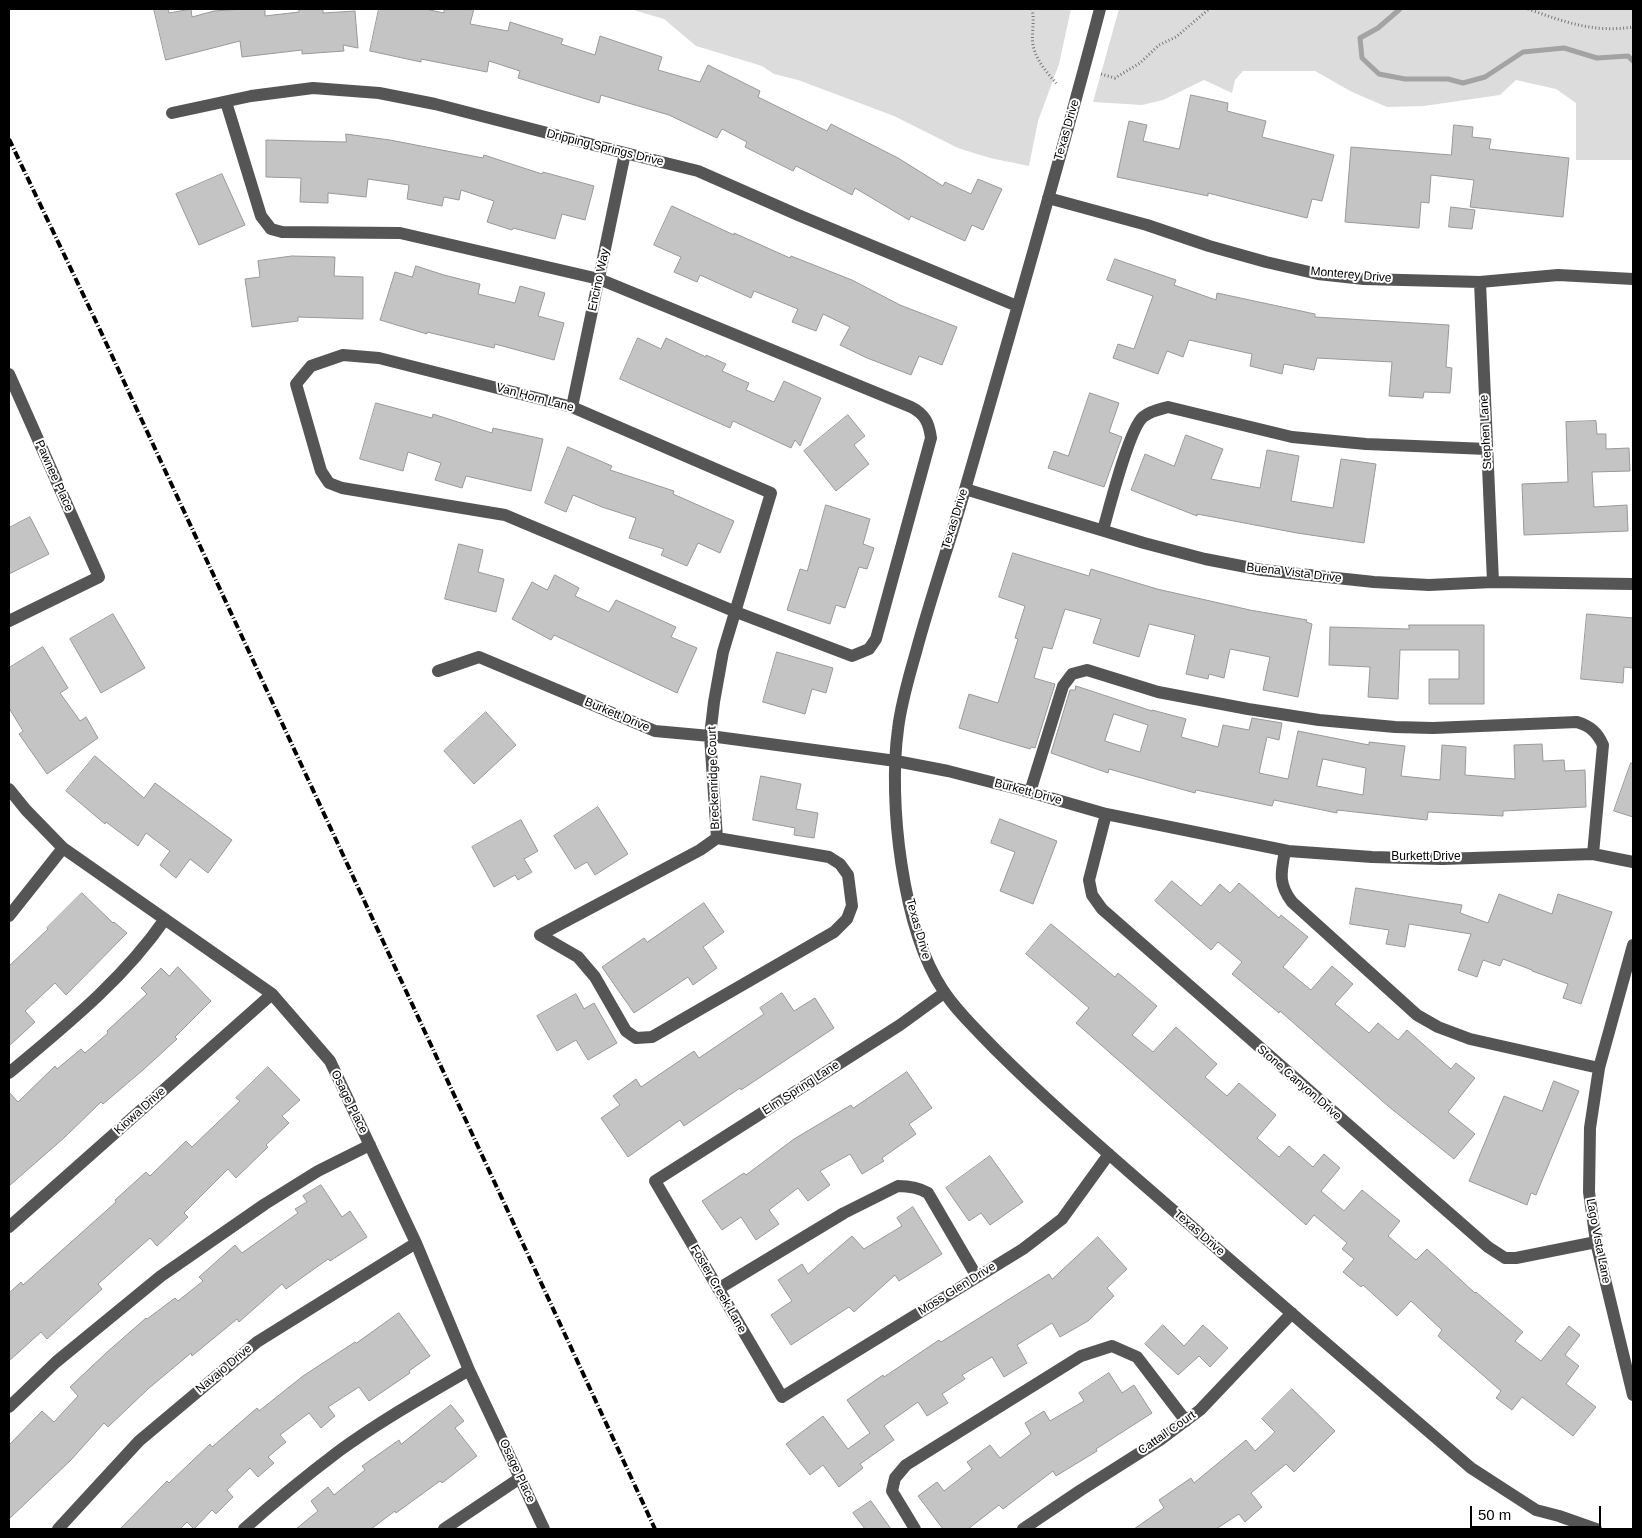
<!DOCTYPE html>
<style>
body{margin:0}
#map{position:relative;width:1642px;height:1538px;overflow:hidden;background:#fff;font-family:Helvetica,sans-serif}
canvas{display:block}
.frame{position:absolute;inset:0;border:10px solid #000;pointer-events:none}
.scale{position:absolute;left:1470px;top:1506px;width:131px;height:22px;box-sizing:border-box;border:2px solid #000;border-top:0;padding-left:6px;font-size:15px;line-height:18px;white-space:nowrap;color:#000;-webkit-text-stroke:4px #fff;paint-order:stroke}
</style>
<div id="map">
<canvas width="1642" height="1538"></canvas>
<div class="frame"></div>
<div class="scale">50 m</div>
</div>
<script>
const context = document.querySelector('canvas').getContext('2d');
context.lineJoin = 'round';
function paint(path, color) { context.fillStyle = color; context.fill(path, 'evenodd'); }
function stroke(path, color, width, dash) { context.strokeStyle = color; context.lineWidth = width; context.lineCap = dash ? 'butt' : 'round'; context.setLineDash(dash || []); context.stroke(path); }
function write(font, color, halo, rows, align = 'center') {
  context.font = font + ' Helvetica,sans-serif'; context.lineWidth = 4; context.setLineDash([]); context.textBaseline = 'middle'; context.strokeStyle = halo; context.fillStyle = color; for (const [text, x, y, turn = 0] of rows) {
    context.save(); context.translate(x, y); context.rotate((+turn || 0) * Math.PI / 180); context.textAlign = isNaN(turn) ? turn : align; if (halo) context.strokeText(text, 0, 0); context.fillText(text, 0, 0); context.restore();
  }
}
const green = new Path2D(`
 M 630,9 L 1071,9 L 1059,64 L 1038,121 L 1029,166 L 990,158 L 958,148 L 894,116 L 798,80 L 774,74 L 762,66 L 696,46 L 664,19 Z
 M 1119,9 L 1633,9 L 1633,160 L 1576,160 L 1576,103 L 1556,89 L 1516,80 L 1500,95 L 1424,106 L 1387,107 L 1352,92 L 1315,71 L 1243,71 L 1235,80 L 1232,93 L 1204,80 L 1163,100 L 1142,105 L 1093,102 Z`);
const stream = new Path2D(`
 M 1400,9 L 1378,28 L 1360,38 L 1362,58 L 1379,74 L 1405,79 L 1448,79 L 1463,83 L 1485,77 L 1523,52 L 1564,48 L 1597,58 L 1628,56 L 1633,61`);
const building = new Path2D(`
 M 154,9 L 168,9 L 169,13 L 191,9 L 192,17 L 214,11 L 244,9 L 265,9 L 265,16 L 299,12 L 299,9 L 323,9 L 323,13 L 355,11 L 358,48 L 343,45 L 344,51 L 302,54 L 302,50 L 242,57 L 240,41 L 166,60 Z
 M 379,9 L 425,9 L 444,13 L 444,9 L 474,9 L 470,24 L 508,31 L 510,22 L 563,39 L 561,44 L 595,55 L 600,36 L 662,57 L 658,70 L 700,82 L 708,65 L 760,91 L 758,97 L 827,131 L 831,124 L 898,158 L 943,186 L 945,182 L 971,194 L 978,179 L 1002,189 L 983,230 L 972,225 L 965,241 L 911,216 L 909,220 L 855,188 L 852,195 L 796,166 L 793,171 L 745,147 L 747,142 L 722,129 L 717,138 L 669,115 L 601,95 L 599,103 L 518,78 L 520,71 L 489,61 L 487,72 L 421,59 L 421,62 L 370,51 Z
 M 1191,95 L 1228,103 L 1227,111 L 1266,121 L 1262,137 L 1334,155 L 1322,201 L 1312,199 L 1307,218 L 1208,193 L 1208,196 L 1117,177 L 1129,121 L 1147,125 L 1143,141 L 1179,149 Z
 M 1454,125 L 1473,127 L 1472,137 L 1491,139 L 1489,149 L 1569,158 L 1563,217 L 1470,207 L 1474,180 L 1431,175 L 1429,203 L 1421,202 L 1419,228 L 1345,222 L 1351,147 L 1451,155 Z
 M 346,134 L 390,140 L 483,158 L 484,155 L 542,174 L 543,172 L 594,186 L 585,220 L 562,214 L 555,239 L 513,228 L 512,230 L 487,222 L 494,201 L 461,190 L 459,200 L 444,197 L 442,206 L 407,199 L 409,185 L 368,179 L 366,197 L 328,193 L 328,203 L 300,202 L 301,178 L 266,177 L 266,140 L 346,142 Z
 M 222,174 L 245,225 L 199,245 L 176,194 Z
 M 672,206 L 734,235 L 734,233 L 790,258 L 791,256 L 852,280 L 900,305 L 957,327 L 942,365 L 919,356 L 911,375 L 867,358 L 840,345 L 850,327 L 823,314 L 816,331 L 792,322 L 798,309 L 754,291 L 751,298 L 700,275 L 697,282 L 674,272 L 681,257 L 654,245 Z
 M 1451,207 L 1475,210 L 1472,229 L 1449,227 Z
 M 292,256 L 335,257 L 334,276 L 363,277 L 363,319 L 298,317 L 298,321 L 252,327 L 245,279 L 260,277 L 258,261 Z
 M 1115,259 L 1176,280 L 1174,285 L 1216,300 L 1217,293 L 1315,314 L 1315,317 L 1449,325 L 1446,367 L 1452,368 L 1450,393 L 1424,392 L 1423,398 L 1389,396 L 1392,362 L 1317,358 L 1314,370 L 1284,364 L 1282,374 L 1250,366 L 1252,354 L 1189,340 L 1183,357 L 1167,351 L 1158,374 L 1113,358 L 1118,344 L 1134,349 L 1153,296 L 1107,280 Z
 M 416,266 L 444,275 L 480,284 L 478,294 L 515,303 L 520,286 L 545,293 L 538,316 L 564,323 L 554,360 L 495,344 L 494,348 L 427,332 L 427,334 L 380,320 L 395,272 L 412,277 Z
 M 638,338 L 661,349 L 666,338 L 706,357 L 706,355 L 726,364 L 722,371 L 749,383 L 746,390 L 774,402 L 784,381 L 821,398 L 800,446 L 795,440 L 791,448 L 733,421 L 730,428 L 620,379 Z
 M 1090,393 L 1119,403 L 1109,432 L 1122,437 L 1104,487 L 1048,468 L 1054,451 L 1068,456 Z
 M 376,403 L 432,418 L 433,414 L 492,433 L 493,428 L 543,439 L 531,491 L 466,476 L 462,488 L 435,480 L 441,463 L 408,452 L 403,471 L 360,459 Z
 M 848,415 L 865,436 L 854,445 L 869,464 L 836,491 L 804,451 Z
 M 1596,421 L 1597,434 L 1606,434 L 1606,449 L 1629,448 L 1630,471 L 1592,472 L 1594,507 L 1627,505 L 1628,531 L 1524,535 L 1522,484 L 1568,482 L 1566,422 Z
 M 1186,435 L 1223,449 L 1211,479 L 1260,488 L 1267,450 L 1299,456 L 1291,501 L 1333,508 L 1341,459 L 1376,464 L 1364,543 L 1297,533 L 1197,514 L 1197,516 L 1131,490 L 1145,454 L 1174,466 Z
 M 568,447 L 612,466 L 610,470 L 674,491 L 673,494 L 734,521 L 720,553 L 698,543 L 687,566 L 661,555 L 664,549 L 629,538 L 636,518 L 602,507 L 573,495 L 566,512 L 545,503 Z
 M 826,505 L 870,519 L 863,544 L 874,548 L 867,569 L 859,567 L 845,608 L 836,605 L 830,624 L 787,610 L 800,569 L 807,571 Z
 M 30,517 L 49,554 L 9,574 L 9,528 Z
 M 459,544 L 483,550 L 478,572 L 504,579 L 496,612 L 445,599 Z
 M 1013,553 L 1089,576 L 1091,569 L 1157,589 L 1250,610 L 1307,620 L 1306,622 L 1312,624 L 1298,697 L 1263,690 L 1270,657 L 1230,649 L 1224,678 L 1209,674 L 1208,679 L 1186,674 L 1195,635 L 1149,624 L 1139,657 L 1093,643 L 1101,619 L 1065,609 L 1052,649 L 1043,647 L 1034,678 L 1055,684 L 1035,748 L 1031,747 L 1030,749 L 959,728 L 969,694 L 998,703 L 1018,639 L 1015,638 L 1025,606 L 999,597 Z
 M 555,575 L 579,588 L 575,596 L 609,612 L 616,600 L 676,627 L 671,637 L 697,648 L 677,693 L 554,635 L 551,640 L 512,619 L 532,582 L 547,590 Z
 M 113,614 L 145,668 L 101,693 L 70,639 Z
 M 1587,614 L 1633,618 L 1633,668 L 1624,667 L 1623,683 L 1581,679 Z
 M 1409,625 L 1484,625 L 1484,704 L 1429,704 L 1429,679 L 1459,679 L 1459,650 L 1400,650 L 1398,699 L 1368,697 L 1370,667 L 1329,665 L 1330,627 L 1409,629 Z
 M 43,647 L 68,688 L 60,693 L 80,721 L 86,717 L 98,738 L 47,774 L 19,734 L 23,731 L 9,708 L 9,668 Z
 M 777,652 L 833,668 L 826,693 L 812,689 L 805,714 L 763,702 Z
 M 1076,686 L 1152,711 L 1152,710 L 1186,719 L 1181,737 L 1218,747 L 1223,725 L 1249,730 L 1252,718 L 1282,723 L 1279,740 L 1267,737 L 1259,773 L 1288,779 L 1298,731 L 1369,745 L 1369,742 L 1405,746 L 1401,776 L 1440,780 L 1442,745 L 1466,747 L 1465,775 L 1515,779 L 1514,745 L 1542,744 L 1543,761 L 1564,760 L 1565,771 L 1585,770 L 1586,807 L 1503,811 L 1503,816 L 1428,812 L 1427,820 L 1337,810 L 1337,813 L 1274,800 L 1272,806 L 1196,790 L 1195,793 L 1109,769 L 1108,773 L 1051,753 L 1070,690 L 1075,690 ZM 1114,714 L 1148,725 L 1140,752 L 1105,741 ZM 1323,759 L 1366,768 L 1363,795 L 1317,786 Z
 M 486,712 L 516,745 L 474,784 L 444,751 Z
 M 95,756 L 144,798 L 155,783 L 232,840 L 208,873 L 190,859 L 176,878 L 160,865 L 170,851 L 146,833 L 138,846 L 106,822 L 105,824 L 66,791 Z
 M 1631,763 L 1633,764 L 1633,817 L 1614,811 Z
 M 761,776 L 801,784 L 796,809 L 818,813 L 814,838 L 794,835 L 795,828 L 753,820 Z
 M 598,807 L 628,854 L 595,875 L 587,862 L 575,869 L 554,836 Z
 M 1000,819 L 1057,841 L 1033,904 L 1000,891 L 1015,852 L 991,843 Z
 M 521,820 L 538,851 L 524,859 L 532,872 L 518,880 L 515,875 L 494,887 L 472,847 Z
 M 1172,881 L 1201,906 L 1220,884 L 1230,893 L 1239,883 L 1279,918 L 1281,915 L 1308,937 L 1283,967 L 1311,990 L 1332,966 L 1353,984 L 1335,1004 L 1369,1033 L 1378,1023 L 1398,1040 L 1407,1030 L 1451,1069 L 1456,1063 L 1475,1078 L 1448,1112 L 1475,1134 L 1454,1159 L 1388,1106 L 1280,1011 L 1279,1013 L 1232,974 L 1242,962 L 1218,942 L 1211,950 L 1155,901 Z
 M 1356,888 L 1462,905 L 1460,913 L 1488,923 L 1499,894 L 1552,914 L 1558,894 L 1612,912 L 1581,1004 L 1563,998 L 1568,984 L 1532,971 L 1532,970 L 1503,959 L 1500,966 L 1483,960 L 1477,977 L 1458,970 L 1471,934 L 1409,924 L 1405,947 L 1386,944 L 1389,930 L 1350,924 Z
 M 82,893 L 113,923 L 114,922 L 127,933 L 66,995 L 55,983 L 25,1011 L 35,1022 L 9,1046 L 9,966 L 48,929 L 47,928 Z
 M 704,903 L 724,932 L 703,947 L 717,968 L 693,985 L 688,977 L 634,1013 L 602,967 L 644,938 L 647,942 Z
 M 1051,924 L 1115,977 L 1118,973 L 1157,1006 L 1132,1035 L 1153,1052 L 1176,1027 L 1217,1064 L 1205,1077 L 1227,1096 L 1239,1083 L 1276,1115 L 1257,1138 L 1279,1157 L 1289,1146 L 1313,1167 L 1324,1154 L 1340,1168 L 1321,1191 L 1344,1211 L 1362,1190 L 1400,1221 L 1388,1236 L 1416,1260 L 1427,1249 L 1475,1293 L 1476,1292 L 1523,1332 L 1515,1341 L 1541,1361 L 1569,1326 L 1580,1335 L 1565,1355 L 1579,1366 L 1566,1384 L 1596,1407 L 1573,1436 L 1522,1397 L 1512,1410 L 1496,1398 L 1501,1391 L 1438,1336 L 1442,1330 L 1411,1301 L 1397,1316 L 1363,1285 L 1361,1287 L 1343,1272 L 1354,1259 L 1342,1249 L 1347,1243 L 1314,1215 L 1306,1225 L 1076,1023 L 1089,1008 L 1026,954 Z
 M 178,967 L 211,1001 L 175,1037 L 177,1039 L 143,1070 L 103,1104 L 101,1102 L 65,1137 L 9,1186 L 9,1092 L 18,1102 L 55,1066 L 57,1069 L 81,1049 L 85,1053 L 108,1033 L 107,1031 L 147,994 L 141,988 L 161,968 L 169,976 Z
 M 782,993 L 794,1011 L 815,998 L 834,1028 L 741,1090 L 740,1088 L 684,1126 L 680,1120 L 628,1157 L 601,1118 L 620,1105 L 613,1096 L 636,1079 L 641,1087 L 694,1051 L 699,1058 L 764,1014 L 760,1008 Z
 M 576,994 L 584,1009 L 594,1003 L 617,1043 L 588,1060 L 576,1040 L 557,1051 L 537,1016 Z
 M 268,1067 L 300,1100 L 282,1116 L 289,1123 L 266,1145 L 268,1147 L 236,1178 L 228,1169 L 184,1213 L 188,1217 L 157,1246 L 150,1238 L 98,1284 L 102,1289 L 47,1339 L 41,1332 L 9,1361 L 9,1293 L 21,1282 L 23,1285 L 116,1202 L 115,1200 L 146,1172 L 150,1176 L 186,1141 L 192,1147 L 240,1101 L 236,1098 Z
 M 907,1072 L 932,1108 L 909,1124 L 916,1134 L 882,1158 L 884,1161 L 862,1174 L 850,1154 L 820,1171 L 830,1185 L 808,1201 L 798,1188 L 769,1210 L 779,1224 L 756,1240 L 741,1217 L 722,1230 L 702,1201 L 744,1173 L 746,1175 L 794,1139 L 851,1105 L 853,1108 Z
 M 1554,1081 L 1579,1091 L 1536,1195 L 1531,1193 L 1527,1205 L 1469,1181 L 1504,1096 L 1542,1111 Z
 M 990,1156 L 1023,1202 L 990,1225 L 981,1213 L 969,1221 L 946,1188 Z
 M 321,1185 L 342,1217 L 350,1211 L 367,1237 L 330,1261 L 328,1259 L 286,1289 L 282,1284 L 239,1322 L 237,1319 L 192,1356 L 191,1353 L 148,1389 L 108,1427 L 104,1423 L 71,1460 L 9,1519 L 9,1445 L 42,1411 L 54,1422 L 78,1396 L 70,1387 L 106,1353 L 146,1318 L 147,1319 L 175,1298 L 178,1301 L 203,1281 L 199,1277 L 235,1245 L 242,1253 L 298,1213 L 295,1209 L 307,1202 L 303,1196 Z
 M 913,1207 L 942,1254 L 899,1281 L 895,1275 L 854,1312 L 849,1307 L 791,1345 L 771,1315 L 792,1301 L 778,1280 L 802,1264 L 808,1274 L 852,1236 L 864,1249 L 902,1226 L 897,1218 Z
 M 1098,1237 L 1127,1269 L 1107,1288 L 1114,1296 L 1088,1321 L 1060,1337 L 1052,1323 L 1017,1345 L 1027,1363 L 1004,1377 L 992,1357 L 962,1375 L 965,1379 L 942,1394 L 948,1403 L 927,1416 L 918,1402 L 884,1426 L 894,1440 L 860,1464 L 863,1468 L 839,1487 L 823,1465 L 810,1475 L 786,1444 L 823,1416 L 848,1449 L 870,1433 L 847,1400 L 883,1375 L 884,1377 L 939,1340 L 941,1342 L 1049,1274 L 1052,1279 Z
 M 399,1313 L 430,1356 L 409,1371 L 410,1373 L 369,1401 L 359,1387 L 328,1407 L 335,1416 L 321,1428 L 309,1413 L 280,1435 L 286,1442 L 268,1457 L 274,1463 L 258,1477 L 250,1468 L 227,1490 L 233,1497 L 216,1514 L 212,1510 L 194,1529 L 187,1522 L 180,1529 L 120,1529 L 167,1481 L 169,1483 L 210,1444 L 212,1447 L 257,1408 L 259,1411 L 303,1376 L 355,1342 L 356,1343 Z
 M 1163,1325 L 1184,1346 L 1203,1325 L 1228,1348 L 1210,1367 L 1199,1356 L 1178,1375 L 1145,1344 Z
 M 1109,1373 L 1122,1393 L 1134,1385 L 1152,1413 L 1096,1449 L 1097,1451 L 1056,1476 L 1053,1471 L 1003,1509 L 999,1505 L 968,1529 L 943,1529 L 918,1496 L 937,1482 L 944,1491 L 972,1469 L 967,1462 L 990,1445 L 1000,1458 L 1031,1434 L 1025,1423 L 1044,1411 L 1050,1421 L 1084,1401 L 1079,1393 Z
 M 1292,1389 L 1335,1431 L 1294,1472 L 1286,1464 L 1251,1493 L 1262,1507 L 1245,1522 L 1239,1514 L 1216,1529 L 1134,1529 L 1164,1508 L 1159,1500 L 1191,1478 L 1194,1483 L 1246,1440 L 1255,1451 L 1275,1432 L 1262,1419 Z
 M 451,1405 L 464,1421 L 455,1428 L 477,1456 L 442,1483 L 440,1481 L 396,1513 L 395,1511 L 371,1529 L 296,1529 L 318,1511 L 311,1501 L 328,1487 L 334,1495 L 365,1470 L 362,1466 L 399,1440 L 401,1444 Z
 M 871,1501 L 891,1529 L 865,1529 L 853,1513 Z`);
const path = new Path2D(`
 M 1032,9 C 1035,22 1031,34 1033,45 C 1036,60 1047,73 1057,84
 M 1528,9 C 1565,22 1593,33 1633,27
 M 1101,74 L 1115,78 L 1140,63 L 1159,45 L 1176,37 L 1209,9`);
const minor = new Path2D(`
 M 1100,9 C 1058,169 1012,327 966,486 C 950,542 931,596 916,652 C 909,677 901,703 898,729 C 888,801 902,929 943,990 C 957,1012 977,1030 995,1049 C 1040,1094 1088,1136 1136,1178 C 1247,1275 1359,1372 1471,1468 L 1536,1510 L 1559,1516 L 1596,1529
 M 226,102 L 261,216 L 271,229 L 282,232 L 400,233 L 599,279 L 911,407 C 925,414 929,423 931,438 L 876,639 L 869,649 L 852,656 L 736,612 L 505,515 L 342,488 L 329,483 L 321,471 L 296,384 L 311,366 L 343,355 L 379,358 L 572,407 L 771,493 L 723,652 L 714,702 L 710,736 L 717,838 L 700,850 L 540,935
 M 172,113 L 251,96 L 313,88 L 379,93 L 435,104 L 625,153 L 698,171 L 798,215 L 1017,306
 M 1048,198 L 1147,225 L 1209,246 L 1266,262 L 1318,274 L 1364,279 L 1480,282 L 1558,275 L 1633,279
 M 1480,282 L 1493,582
 M 9,374 L 99,577 L 9,621
 M 572,407 L 625,153
 M 965,489 L 1144,543 L 1205,559 L 1262,570 L 1374,582 L 1429,585 L 1493,582 L 1633,584
 M 1103,530 C 1109,509 1129,429 1143,417 C 1150,411 1160,409 1168,407 L 1292,437 L 1366,444 L 1487,449
 M 438,671 L 479,657 L 655,731 L 710,736 L 896,761 L 948,771 L 1026,791 L 1106,814 L 1288,851 L 1372,857 L 1442,859 L 1593,854 L 1633,862
 M 9,789 L 26,810 L 63,848 L 272,994 L 330,1061 L 416,1243 L 469,1370 L 544,1529
 M 1030,792 L 1063,686 L 1072,674 L 1087,670 L 1158,692 L 1248,709 L 1319,720 L 1395,727 L 1433,728 L 1577,722 C 1590,726 1597,732 1603,745 L 1593,854
 M 1106,814 L 1089,880 L 1092,895 L 1102,909 L 1488,1247 L 1505,1258 L 1516,1258 L 1596,1242
 M 1285,851 C 1281,872 1278,884 1292,902 L 1417,1015 L 1438,1027 L 1470,1039 L 1599,1068
 M 9,916 L 63,848
 M 540,935 L 578,957 L 595,977 L 626,1031 L 636,1038 L 652,1037 L 834,932 L 847,919 L 852,906 L 848,875 L 840,864 L 829,857 L 717,838
 M 1633,945 L 1599,1068 L 1590,1128 L 1589,1192 L 1596,1242 L 1633,1395
 M 944,993 L 900,1025 L 655,1181 L 782,1397 L 1023,1249 L 1062,1219 L 1109,1154
 M 9,1073 C 65,1026 123,980 165,919
 M 9,1227 L 272,994
 M 718,1289 L 844,1213 L 898,1186 C 909,1186 918,1187 928,1193 L 977,1277
 M 9,1407 L 56,1362 L 161,1276 L 265,1204 L 318,1171 L 370,1145
 M 58,1529 L 139,1441 L 257,1342 L 416,1243
 M 244,1529 C 274,1502 306,1476 339,1451 C 380,1421 425,1396 469,1370
 M 444,1529 L 520,1478
 M 915,1529 L 892,1491 L 895,1478 L 906,1465 L 1081,1356 L 1112,1346 L 1137,1357 L 1186,1421
 M 1023,1529 L 1081,1490 L 1160,1440 L 1200,1410 L 1292,1313`);
const rail = new Path2D(`
 M 9,139 L 101,332 L 655,1529`);
const streetNames = [
 ["Texas Drive",1067,130,-74],
 ["Dripping Springs Drive",605,148,14],
 ["Monterey Drive",1351,275,5],
 ["Encino Way",599,280,-78],
 ["Van Horn Lane",535,398,15],
 ["Stephen Lane",1486,432,-93],
 ["Pawnee Place",54,476,66],
 ["Texas Drive",955,519,-73],
 ["Buena Vista Drive",1294,573,7],
 ["Burkett Drive",617,715,23],
 ["Breckenridge Court",714,778,-92],
 ["Burkett Drive",1028,792,15],
 ["Burkett Drive",1426,857],
 ["Texas Drive",918,929,74],
 ["Stone Canyon Drive",1299,1083,41],
 ["Elm Spring Lane",801,1088,-33],
 ["Osage Place",349,1102,64],
 ["Kiowa Drive",140,1111,-42],
 ["Texas Drive",1199,1233,41],
 ["Lago Vista Lane",1598,1241,79],
 ["Foster Creek Lane",718,1289,60],
 ["Moss Glen Drive",957,1289,-32],
 ["Navajo Drive",224,1369,-40],
 ["Cattail Court",1167,1433,-35],
 ["Osage Place",517,1471,65]
];
paint(green, '#dcdcdc');
stroke(stream, '#a3a3a3', 5);
paint(building, '#c4c4c4');
stroke(building, '#999', 1);
stroke(path, '#777', 3, [1, 2.5]);
stroke(minor, '#555', 12);
stroke(rail, '#000', 4, [8, 2.5, 1, 2.5]);
write('12px', '#000', '#fff', streetNames);
</script>
